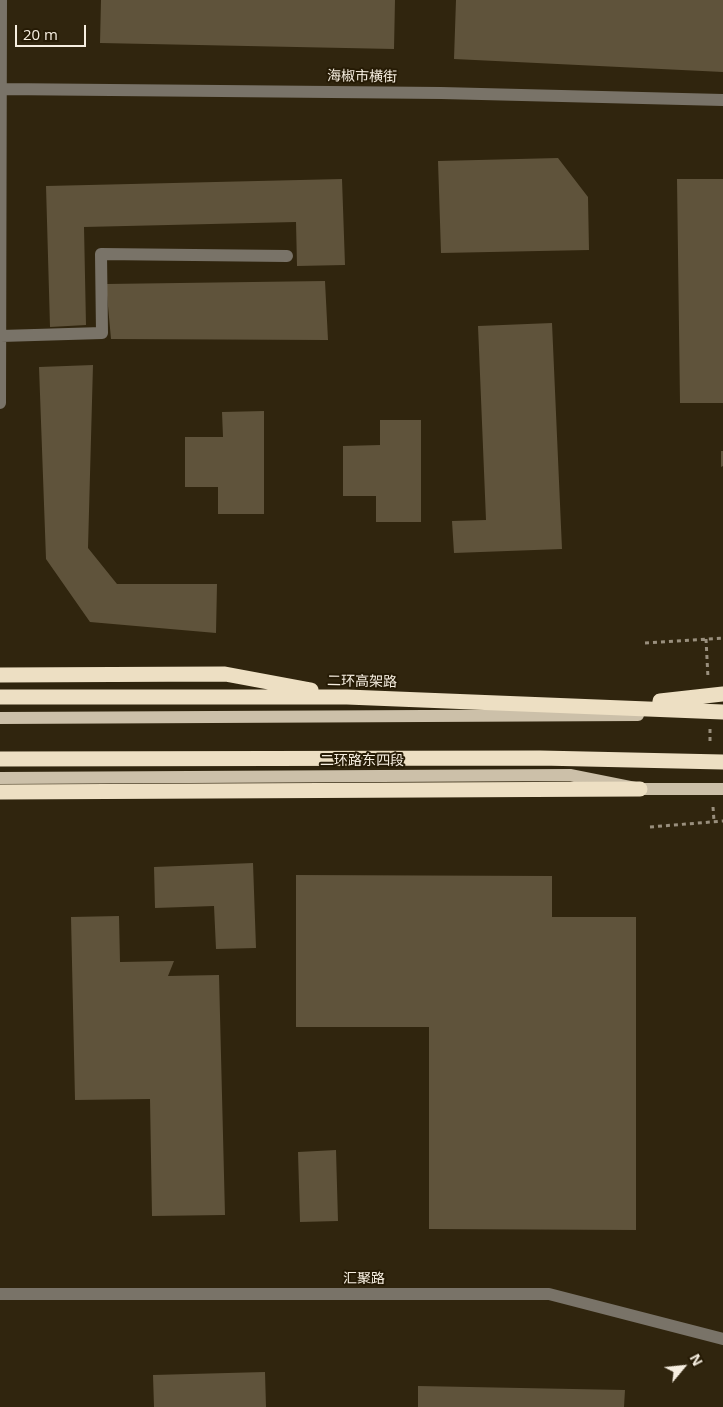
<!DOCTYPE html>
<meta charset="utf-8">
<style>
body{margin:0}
#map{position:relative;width:723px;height:1407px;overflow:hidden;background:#30250e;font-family:"Open Sans",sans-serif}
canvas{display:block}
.north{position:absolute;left:658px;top:1342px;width:50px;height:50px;-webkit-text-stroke:4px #261b05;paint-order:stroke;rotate:62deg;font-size:14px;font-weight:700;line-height:20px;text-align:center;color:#f6eee0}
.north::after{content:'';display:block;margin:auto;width:18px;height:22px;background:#f6eee0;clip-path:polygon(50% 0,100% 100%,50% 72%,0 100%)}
.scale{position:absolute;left:15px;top:25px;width:71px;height:22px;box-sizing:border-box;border:2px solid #f6eee0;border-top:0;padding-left:6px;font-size:15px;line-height:18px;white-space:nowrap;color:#f6eee0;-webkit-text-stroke:4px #261b05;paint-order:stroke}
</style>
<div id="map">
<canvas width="723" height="1407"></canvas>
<div class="north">N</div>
<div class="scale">20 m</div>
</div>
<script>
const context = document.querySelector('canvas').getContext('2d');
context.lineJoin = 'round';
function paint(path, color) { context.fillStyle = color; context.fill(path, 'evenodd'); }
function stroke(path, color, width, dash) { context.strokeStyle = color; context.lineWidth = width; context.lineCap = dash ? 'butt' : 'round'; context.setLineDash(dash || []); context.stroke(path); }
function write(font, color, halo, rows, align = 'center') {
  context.font = font + ' "Open Sans","Noto Sans SC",sans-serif'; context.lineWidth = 4; context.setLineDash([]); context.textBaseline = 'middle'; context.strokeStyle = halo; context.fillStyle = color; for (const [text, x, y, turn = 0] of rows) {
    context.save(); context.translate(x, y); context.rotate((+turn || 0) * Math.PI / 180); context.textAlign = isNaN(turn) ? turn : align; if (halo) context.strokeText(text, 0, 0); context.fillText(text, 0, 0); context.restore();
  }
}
const building = new Path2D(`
 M 101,0 L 395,0 L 394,49 L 100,43 Z
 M 456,0 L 723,0 L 723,72 L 454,59 Z
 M 558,158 L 588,197 L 589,250 L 441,253 L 438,161 Z
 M 342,179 L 345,265 L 297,266 L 296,222 L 84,227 L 86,325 L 50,327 L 46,186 Z
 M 677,179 L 723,179 L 723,403 L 680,403 Z
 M 325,281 L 328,340 L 111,339 L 106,284 Z
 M 552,323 L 562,549 L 454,553 L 452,521 L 486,520 L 478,326 Z
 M 93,365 L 88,548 L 117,584 L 217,584 L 216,633 L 90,622 L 46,559 L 39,367 Z
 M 264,411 L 264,514 L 218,514 L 218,487 L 185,487 L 185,437 L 223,437 L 222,412 Z
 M 380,420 L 421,420 L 421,522 L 376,522 L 376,496 L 343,496 L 343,446 L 380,445 Z
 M 721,451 L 723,451 L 723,466 L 721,467 Z
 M 253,863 L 256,948 L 216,949 L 214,906 L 155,908 L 154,867 Z
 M 296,875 L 552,876 L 552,917 L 636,917 L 636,1230 L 429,1229 L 429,1027 L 296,1027 Z
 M 119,916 L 120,962 L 174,961 L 168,976 L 219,975 L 225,1215 L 152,1216 L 150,1099 L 75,1100 L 71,917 Z
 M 336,1150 L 338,1221 L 300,1222 L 298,1152 Z
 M 265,1372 L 266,1407 L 154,1407 L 153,1375 Z
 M 418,1386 L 625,1390 L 624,1407 L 418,1407 Z`);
const path = new Path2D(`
 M 706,639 L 708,678
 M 645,643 L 723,638
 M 710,729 L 710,743
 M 713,807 L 714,821
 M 650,827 L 723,821`);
const minor = new Path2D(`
 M 1,89 L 441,93 L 723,100
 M 1,336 L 102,333 L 101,254 L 287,256
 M 0,403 L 1,0
 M 0,1294 L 549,1294 L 723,1339`);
const major = new Path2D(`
 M 0,718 L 638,715
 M 0,778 L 570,775 L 640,789 L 723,789`);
const highway = new Path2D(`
 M 0,675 L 225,674 L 311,690
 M 0,697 L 347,697 L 723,712
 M 660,701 L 723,694
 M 0,759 L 540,758 L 723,762
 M 0,792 L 640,789`);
const streetNames = [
 ["海椒市横街",362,77,1],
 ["二环高架路",362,682,1],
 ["二环路东四段",362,761],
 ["汇聚路",364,1279]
];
paint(building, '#5f533b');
stroke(path, '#998f7d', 3, [4, 4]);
stroke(minor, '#797368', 12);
stroke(major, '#ccc0a9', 12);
stroke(highway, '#eddfc3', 15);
write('14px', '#f6eee0', '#261b05', streetNames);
</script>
